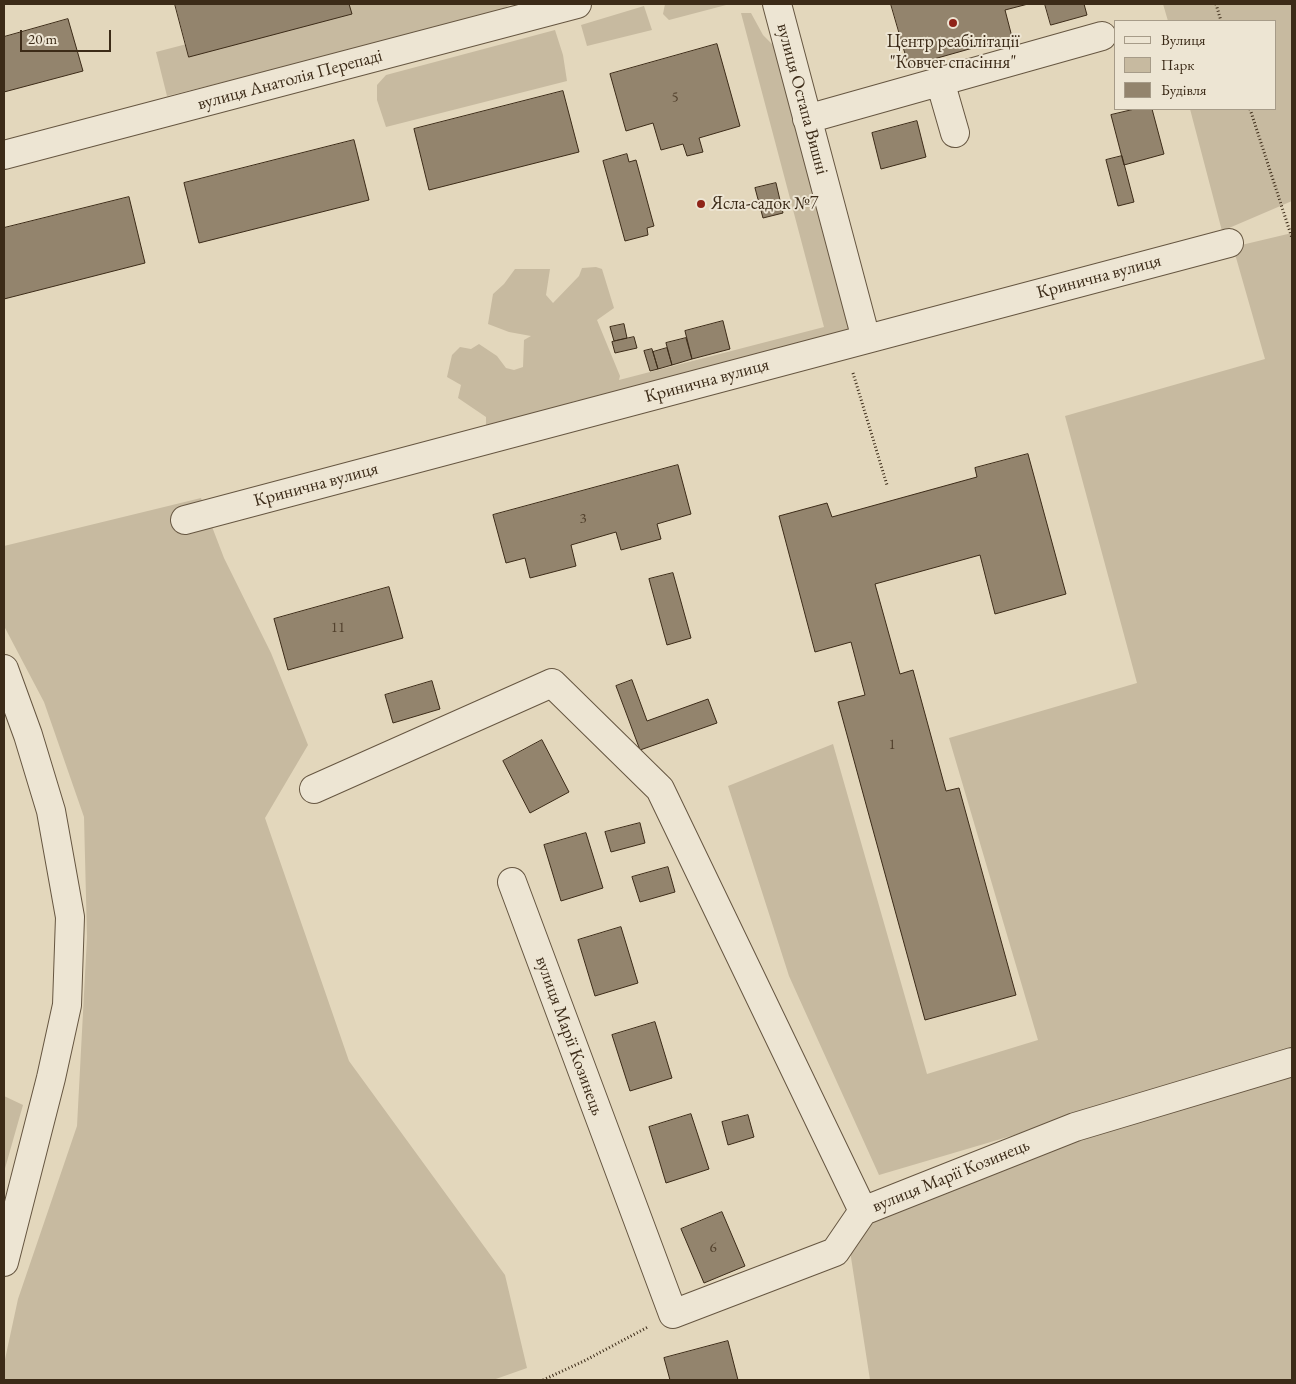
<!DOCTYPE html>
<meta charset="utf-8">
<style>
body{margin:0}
#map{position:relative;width:1296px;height:1384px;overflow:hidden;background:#e3d7bc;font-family:"EB Garamond",serif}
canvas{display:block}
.frame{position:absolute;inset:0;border:5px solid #3c2b18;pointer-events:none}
.legend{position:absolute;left:1114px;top:20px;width:162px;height:90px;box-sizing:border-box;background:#ede5d3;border:1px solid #a69b88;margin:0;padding:6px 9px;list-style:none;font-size:15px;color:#3c2b18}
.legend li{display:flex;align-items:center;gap:10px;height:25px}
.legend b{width:25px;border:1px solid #a69b88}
.scale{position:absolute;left:20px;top:30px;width:91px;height:22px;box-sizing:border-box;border:2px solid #3c2b18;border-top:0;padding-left:6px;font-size:15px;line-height:18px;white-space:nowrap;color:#3c2b18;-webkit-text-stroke:4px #ede5d3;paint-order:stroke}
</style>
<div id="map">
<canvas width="1296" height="1384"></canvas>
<div class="frame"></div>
<ul class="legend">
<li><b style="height:6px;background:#ede5d3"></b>Вулиця</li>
<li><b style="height:14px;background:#c7baa0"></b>Парк</li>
<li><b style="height:14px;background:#93846d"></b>Будівля</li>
</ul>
<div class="scale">20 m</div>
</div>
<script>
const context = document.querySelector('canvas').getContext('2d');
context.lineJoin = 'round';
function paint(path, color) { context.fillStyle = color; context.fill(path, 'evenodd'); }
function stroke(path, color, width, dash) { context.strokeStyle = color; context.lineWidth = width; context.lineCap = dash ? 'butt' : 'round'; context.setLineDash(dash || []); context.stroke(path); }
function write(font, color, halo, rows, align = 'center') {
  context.font = font + ' "EB Garamond",serif'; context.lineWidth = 4; context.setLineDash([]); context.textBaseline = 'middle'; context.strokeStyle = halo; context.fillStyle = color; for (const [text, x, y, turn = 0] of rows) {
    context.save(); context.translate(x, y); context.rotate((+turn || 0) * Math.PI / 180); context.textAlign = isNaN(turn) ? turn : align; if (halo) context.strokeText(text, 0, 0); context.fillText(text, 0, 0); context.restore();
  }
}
const green = new Path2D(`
 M 341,4 L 511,4 L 500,11 L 293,65 L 167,96 L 156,52 Z
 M 665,4 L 730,4 L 669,20 L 663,14 Z
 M 1163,4 L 1292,4 L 1292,201 L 1222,231 L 1190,109 L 1275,109 L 1275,21 L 1168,21 Z
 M 644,6 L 652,30 L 587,46 L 581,25 Z
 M 741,13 L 751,13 L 763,35 L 773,45 L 853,335 L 601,398 L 575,401 L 536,415 L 486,428 L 486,417 L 458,398 L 461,385 L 447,377 L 452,355 L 460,347 L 471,349 L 479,344 L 497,356 L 506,368 L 514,370 L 523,367 L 524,340 L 531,336 L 509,332 L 488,324 L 493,294 L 504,284 L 515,269 L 550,269 L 546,295 L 553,303 L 579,276 L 582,268 L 596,267 L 602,269 L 614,308 L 597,320 L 620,376 L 619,380 L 824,327 Z
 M 555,30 L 563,55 L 567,81 L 386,127 L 377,100 L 377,85 L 386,75 Z
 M 1292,233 L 1292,1053 L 879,1175 L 789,976 L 728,786 L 833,744 L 927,1074 L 1038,1040 L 949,738 L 1137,683 L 1065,416 L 1265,359 L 1233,247 Z
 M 201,498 L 224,558 L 271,653 L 308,745 L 265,818 L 349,1061 L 505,1275 L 527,1368 L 493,1380 L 4,1380 L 4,1364 L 18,1299 L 77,1126 L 87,937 L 84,817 L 44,702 L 4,626 L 4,546 Z
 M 1292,1077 L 1292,1380 L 870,1380 L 850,1251 L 867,1221 L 1085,1130 L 1181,1102 Z
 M 4,1096 L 23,1105 L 4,1172 Z`);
const building = new Path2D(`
 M 175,4 L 349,4 L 352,14 L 189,57 Z
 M 891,4 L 1028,4 L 1005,10 L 1012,37 L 909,66 Z
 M 1045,4 L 1084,4 L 1087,15 L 1051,25 Z
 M 68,19 L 83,71 L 4,92 L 4,37 Z
 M 717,44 L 740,126 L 699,138 L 703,152 L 687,156 L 683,144 L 661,150 L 653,123 L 626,131 L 610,74 Z
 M 563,91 L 579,152 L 429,190 L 414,129 Z
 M 1135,109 L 1152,109 L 1164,154 L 1124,165 L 1111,115 Z
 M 917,121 L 926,157 L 881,169 L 872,133 Z
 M 354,140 L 369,200 L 199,243 L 184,183 Z
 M 627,154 L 629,162 L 636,160 L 654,226 L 647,228 L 648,235 L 625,241 L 603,161 Z
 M 1122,156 L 1134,202 L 1118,206 L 1106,160 Z
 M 776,183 L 783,213 L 763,218 L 755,188 Z
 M 129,197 L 145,263 L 4,299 L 4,228 Z
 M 723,321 L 730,349 L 692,359 L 685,331 Z
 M 624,324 L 627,338 L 614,341 L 610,327 Z
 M 634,337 L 637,348 L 615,353 L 612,342 Z
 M 686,338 L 692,359 L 672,365 L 666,343 Z
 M 667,348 L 672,365 L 658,369 L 653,352 Z
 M 652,349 L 658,369 L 650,371 L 644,351 Z
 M 1028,454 L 1066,594 L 995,614 L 980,555 L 875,584 L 900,674 L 913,670 L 946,791 L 959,788 L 1016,995 L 925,1020 L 838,702 L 865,695 L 851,642 L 815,652 L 779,516 L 827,503 L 832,517 L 977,477 L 975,468 Z
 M 678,465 L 691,514 L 657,524 L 661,539 L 621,550 L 616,532 L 571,545 L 576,566 L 530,578 L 525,558 L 506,563 L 493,515 Z
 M 673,573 L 691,638 L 667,645 L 649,579 Z
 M 389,587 L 403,638 L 288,670 L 274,619 Z
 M 632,680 L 647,721 L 708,699 L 717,723 L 640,750 L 616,686 Z
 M 432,681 L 440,709 L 393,723 L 385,695 Z
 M 542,740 L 569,792 L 530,813 L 503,761 Z
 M 640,823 L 645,843 L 611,852 L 605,832 Z
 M 586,833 L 603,888 L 561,901 L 544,845 Z
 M 668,867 L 675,892 L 640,902 L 632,877 Z
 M 621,927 L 638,983 L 595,996 L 578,940 Z
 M 655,1022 L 672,1078 L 630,1091 L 612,1035 Z
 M 691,1114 L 709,1169 L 666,1183 L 649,1127 Z
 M 748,1115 L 754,1137 L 728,1145 L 722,1122 Z
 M 722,1212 L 745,1266 L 704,1283 L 681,1229 Z
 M 728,1341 L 738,1380 L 670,1380 L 664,1358 Z`);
const path = new Path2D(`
 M 1216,4 L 1221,21
 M 1250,109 L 1292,238
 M 853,373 L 887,485
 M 543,1380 L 584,1361 L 648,1327`);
const minor = new Path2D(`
 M 777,4 L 866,339
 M 940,81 L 955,133
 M 807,119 L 1102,36
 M 4,155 L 577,4
 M 185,520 L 1229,243
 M 4,669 L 28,735 L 51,811 L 70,917 L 67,1005 L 51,1078 L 4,1262
 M 314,789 L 552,683 L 660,789 L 863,1211
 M 512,882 L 673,1314 L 835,1252 L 863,1211 L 1075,1127 L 1292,1062`);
const markers = [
 [953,23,5,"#8f2418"],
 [701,204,5,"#8f2418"]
];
const numberNames = [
 ["5",675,98],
 ["3",583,519],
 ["11",338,628],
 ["1",892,745],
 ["6",713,1248]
];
const poiNames = [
 ["Центр реабілітації",953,42],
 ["\"Ковчег спасіння\"",953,63],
 ["Ясла-садок №7",711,204,"left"]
];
const streetNames = [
 ["вулиця Анатолія Перепаді",290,80,-15],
 ["вулиця Остапа Вишні",802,99,75],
 ["Кринична вулиця",1099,277,-15],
 ["Кринична вулиця",707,381,-15],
 ["Кринична вулиця",316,485,-15],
 ["вулиця Марії Козинець",569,1036,70],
 ["вулиця Марії Козинець",951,1176,-22]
];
paint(green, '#c7baa0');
paint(building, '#93846d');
stroke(building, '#3c2b18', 1);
stroke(minor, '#665641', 30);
stroke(path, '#3c2b18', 3, [1, 2.5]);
stroke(minor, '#ede5d3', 28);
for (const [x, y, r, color] of markers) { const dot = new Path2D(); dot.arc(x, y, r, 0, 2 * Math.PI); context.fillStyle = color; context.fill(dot); stroke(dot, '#ede5d3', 2); }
write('15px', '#52412d', null, numberNames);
write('18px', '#3c2b18', '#ede5d3', poiNames);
write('18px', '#3c2b18', '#ede5d3', streetNames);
</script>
